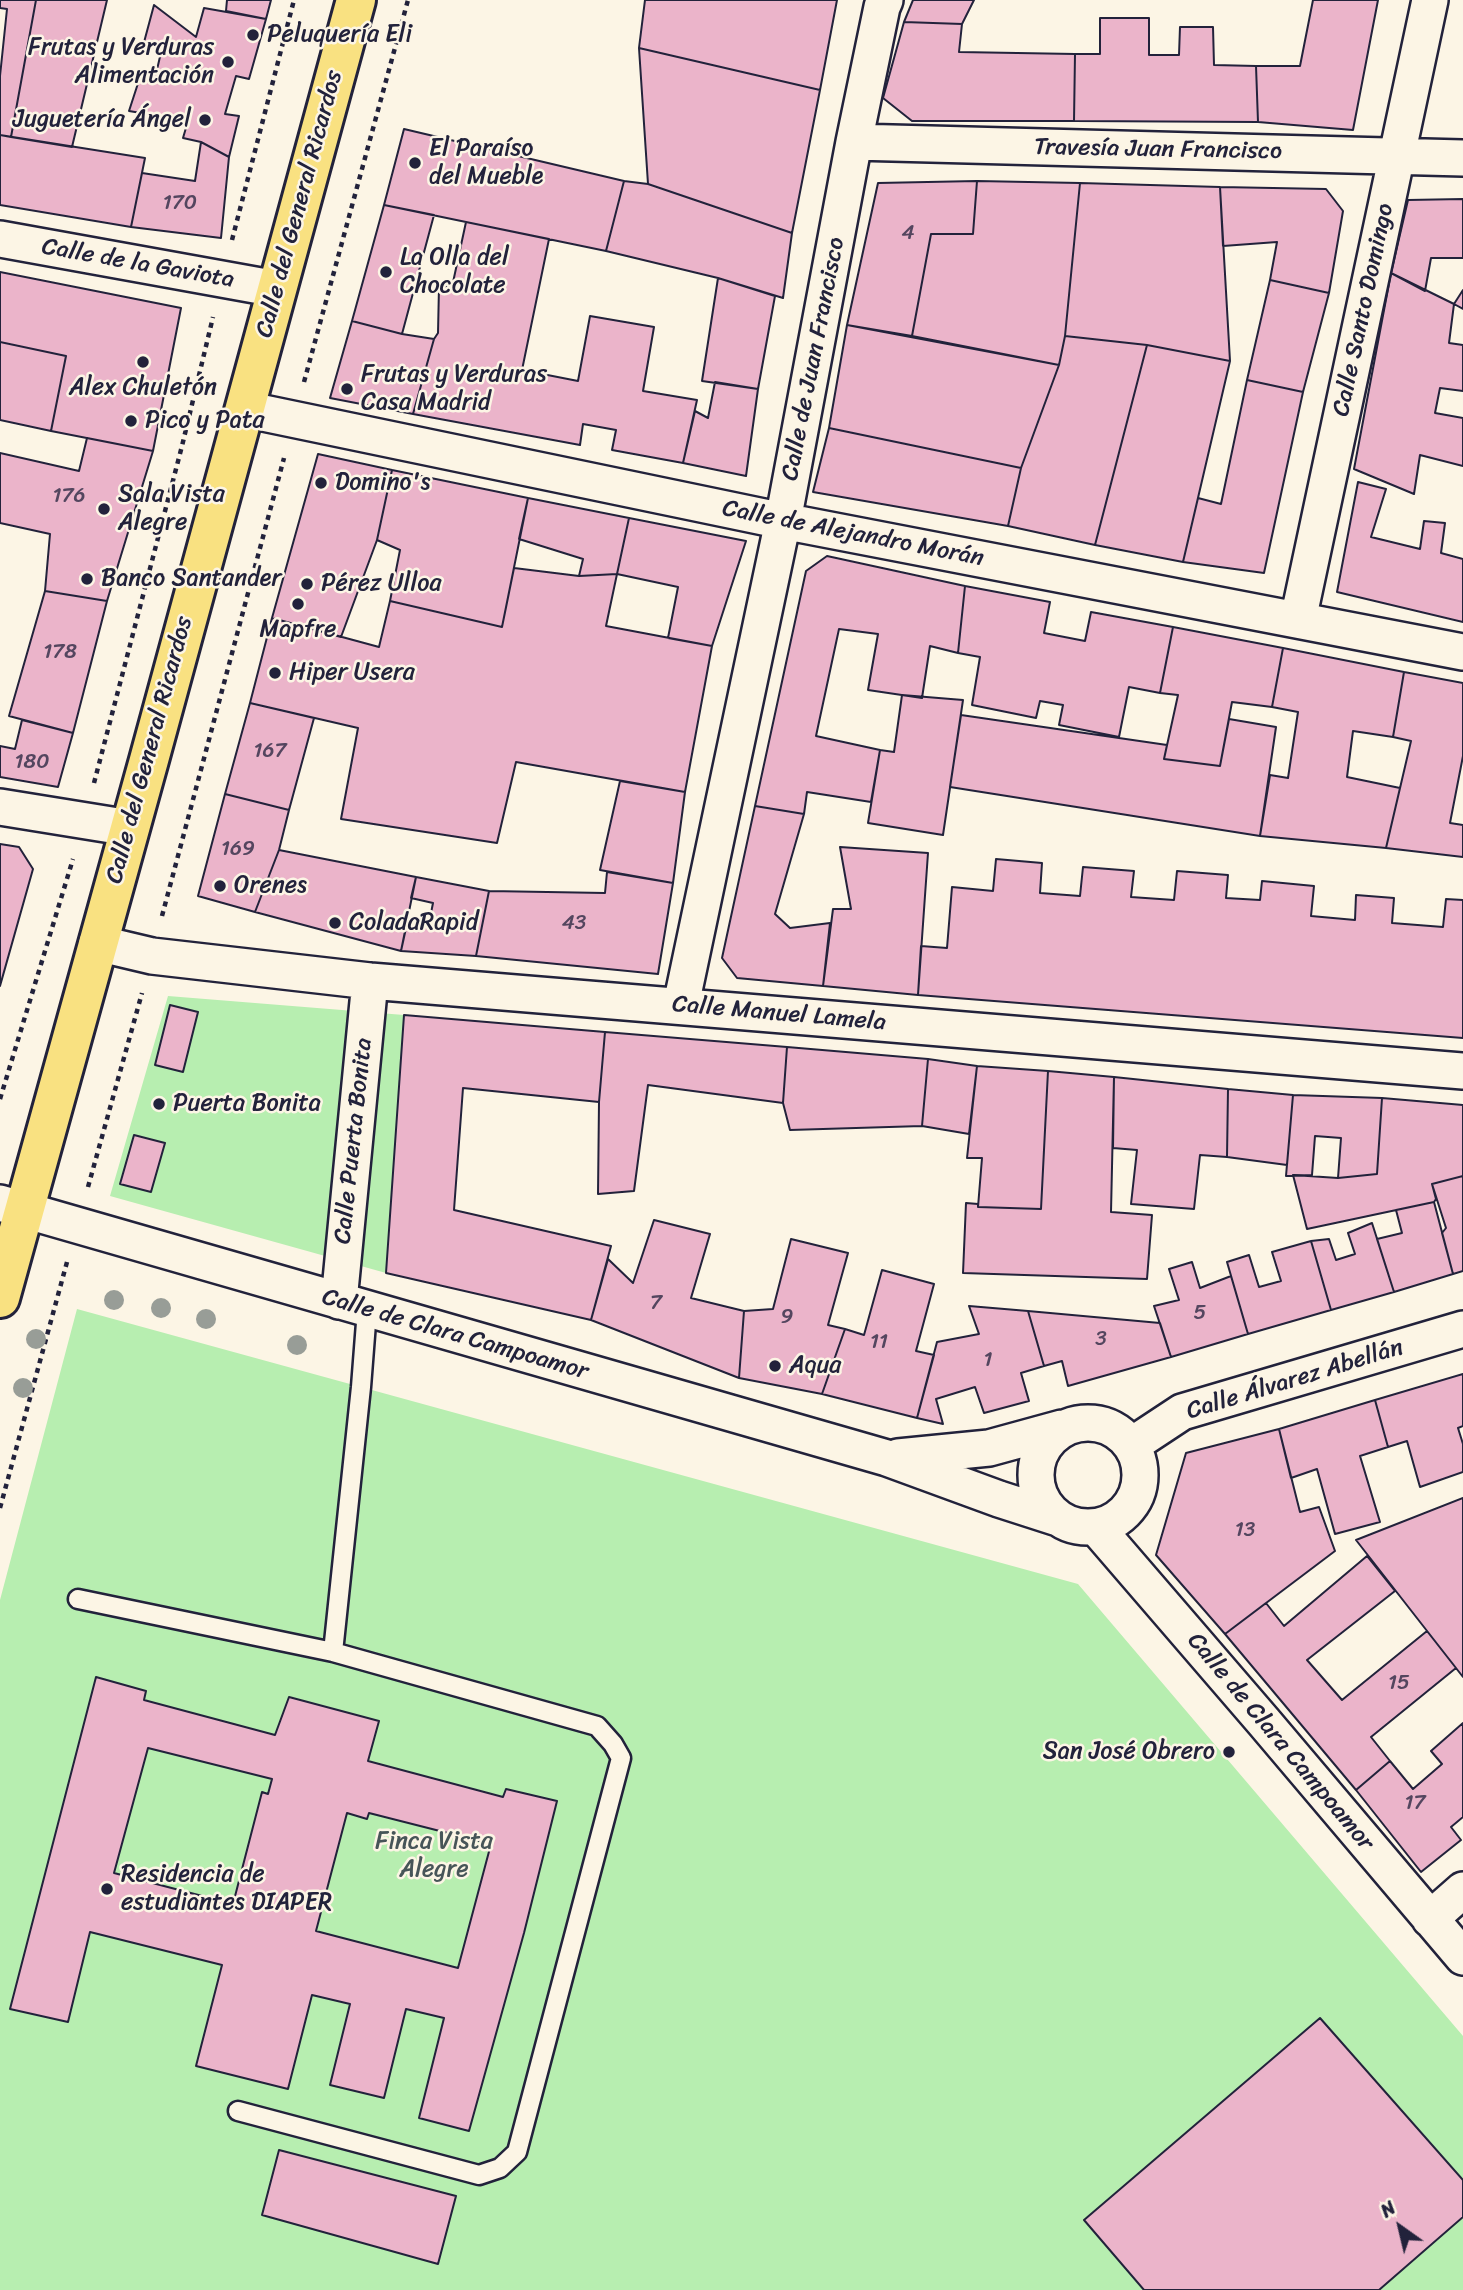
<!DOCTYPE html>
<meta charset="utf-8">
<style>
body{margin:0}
#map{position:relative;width:1463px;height:2290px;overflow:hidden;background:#fcf5e5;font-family:Sriracha,sans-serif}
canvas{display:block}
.north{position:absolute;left:1365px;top:2192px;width:70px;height:70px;-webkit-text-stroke:5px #fcf5e5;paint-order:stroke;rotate:326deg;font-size:19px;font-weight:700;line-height:28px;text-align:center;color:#22223b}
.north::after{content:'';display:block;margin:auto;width:24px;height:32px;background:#22223b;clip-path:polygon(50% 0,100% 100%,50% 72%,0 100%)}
</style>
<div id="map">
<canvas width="1463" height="2290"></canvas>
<div class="north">N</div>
</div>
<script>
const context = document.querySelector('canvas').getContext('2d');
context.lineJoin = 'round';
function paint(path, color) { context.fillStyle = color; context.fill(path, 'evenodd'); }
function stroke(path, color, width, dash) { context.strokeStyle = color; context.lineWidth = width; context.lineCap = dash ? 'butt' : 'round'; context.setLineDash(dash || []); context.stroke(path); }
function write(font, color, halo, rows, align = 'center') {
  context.font = font + ' Sriracha,sans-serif'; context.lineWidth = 5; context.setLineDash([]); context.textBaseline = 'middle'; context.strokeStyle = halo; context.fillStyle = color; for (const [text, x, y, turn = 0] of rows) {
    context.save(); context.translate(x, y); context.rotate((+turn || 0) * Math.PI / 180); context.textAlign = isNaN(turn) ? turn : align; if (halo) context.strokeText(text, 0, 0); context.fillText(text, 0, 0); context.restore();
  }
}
const green = new Path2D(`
 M 168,996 L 404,1015 L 386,1273 L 110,1196 Z
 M 77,1309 L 1078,1584 L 1463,2036 L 1463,2290 L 0,2290 L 0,1600 Z`);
const building = new Path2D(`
 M 0,0 L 36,0 L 11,137 L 0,135 L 0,76 L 7,9 L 0,8 Z
 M 36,0 L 107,0 L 72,147 L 11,137 Z
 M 227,0 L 271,0 L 266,19 L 226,11 Z
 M 645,0 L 837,0 L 820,90 L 639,48 Z
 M 913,0 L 974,0 L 962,24 L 904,22 Z
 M 1313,0 L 1378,0 L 1353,130 L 1258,122 L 1256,66 L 1300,66 Z
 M 154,5 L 196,37 L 204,8 L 266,19 L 249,79 L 236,76 L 225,114 L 239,116 L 229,157 L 201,142 L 183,138 L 188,121 L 129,111 L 142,71 L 156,74 L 162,48 L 143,46 Z
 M 1100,18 L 1149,18 L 1149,55 L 1179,55 L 1180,27 L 1213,27 L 1214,65 L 1256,66 L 1258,122 L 1074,121 L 1075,54 L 1100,54 Z
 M 904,22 L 962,24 L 959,52 L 1075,54 L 1074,121 L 912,121 L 883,98 Z
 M 639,48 L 820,90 L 792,233 L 648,184 Z
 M 404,129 L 624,181 L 606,251 L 384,205 Z
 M 0,135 L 145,158 L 131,227 L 0,205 Z
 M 201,142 L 229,157 L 221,238 L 131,227 L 142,173 L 195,181 Z
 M 624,181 L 648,184 L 792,233 L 783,298 L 718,278 L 606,251 Z
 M 977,181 L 973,234 L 931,234 L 912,336 L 847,325 L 878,183 Z
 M 977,181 L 1080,183 L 1065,336 L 1059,365 L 912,336 L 931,234 L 973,234 Z
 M 1080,183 L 1220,187 L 1230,361 L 1147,345 L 1065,336 Z
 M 1220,187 L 1326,189 L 1343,211 L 1329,293 L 1270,280 L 1277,242 L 1223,246 Z
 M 1463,199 L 1463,258 L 1431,258 L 1425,291 L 1391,273 L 1408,200 Z
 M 384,205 L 434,215 L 402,334 L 352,321 Z
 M 466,222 L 549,239 L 522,370 L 578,381 L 590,316 L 654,327 L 643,391 L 697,400 L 683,463 L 612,450 L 616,430 L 583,424 L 580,445 L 413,414 L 434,339 L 438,333 L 439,286 L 452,287 Z
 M 0,272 L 181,308 L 153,451 L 51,431 L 66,356 L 0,342 Z
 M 1391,273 L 1454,304 L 1449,343 L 1463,345 L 1463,391 L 1440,388 L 1435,413 L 1463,418 L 1463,466 L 1420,455 L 1414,494 L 1354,469 Z
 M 718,278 L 775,296 L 758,389 L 702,381 Z
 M 1270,280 L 1329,293 L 1303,392 L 1247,380 Z
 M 1463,290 L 1463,309 L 1454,304 Z
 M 352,321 L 402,334 L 434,339 L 413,414 L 330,398 Z
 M 847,325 L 1059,365 L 1021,468 L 829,428 Z
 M 1065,336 L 1147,345 L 1095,545 L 1008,526 L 1021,468 L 1059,365 Z
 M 0,342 L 66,356 L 51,431 L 0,420 Z
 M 1147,345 L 1230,361 L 1183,562 L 1095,545 Z
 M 1247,380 L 1303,392 L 1264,573 L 1183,562 L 1198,498 L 1221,504 Z
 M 715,382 L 758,389 L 746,476 L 683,463 L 695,411 L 708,418 Z
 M 829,428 L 1021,468 L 1008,526 L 813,492 Z
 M 87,438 L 153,451 L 107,601 L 45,591 L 50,534 L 0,523 L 0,453 L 79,471 Z
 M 318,454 L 392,470 L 377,540 L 341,637 L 272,618 Z
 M 392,470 L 528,498 L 502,627 L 390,601 L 400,550 L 377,540 Z
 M 1358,482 L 1386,489 L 1371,537 L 1420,549 L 1424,521 L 1445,523 L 1441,553 L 1463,559 L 1463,622 L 1337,592 Z
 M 528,498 L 629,518 L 617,574 L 579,576 L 583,559 L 519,539 Z
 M 629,518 L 746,541 L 712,646 L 668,638 L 678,587 L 617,574 Z
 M 827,556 L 965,586 L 958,653 L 930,646 L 922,698 L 868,690 L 878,634 L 839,629 L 816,736 L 880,750 L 871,802 L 807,792 L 804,814 L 755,806 L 806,571 Z
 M 514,568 L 579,576 L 617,574 L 606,626 L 712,646 L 685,792 L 516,762 L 497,843 L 341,819 L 358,728 L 250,703 L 272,618 L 379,647 L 390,601 L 502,627 Z
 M 965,586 L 1050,602 L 1044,633 L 1085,641 L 1091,612 L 1173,627 L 1160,693 L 1129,687 L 1119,737 L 1059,725 L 1063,705 L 1040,701 L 1036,718 L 972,705 L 980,657 L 958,653 Z
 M 45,591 L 107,601 L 73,733 L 9,716 Z
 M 1173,627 L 1283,648 L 1272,707 L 1232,702 L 1220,766 L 1164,759 L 1178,695 L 1160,693 Z
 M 1283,648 L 1404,672 L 1393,737 L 1353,731 L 1347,777 L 1400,788 L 1386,848 L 1260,836 L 1270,775 L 1288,778 L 1298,712 L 1272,707 Z
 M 1404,672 L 1463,683 L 1463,756 L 1450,823 L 1463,825 L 1463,857 L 1386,848 L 1411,741 L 1393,737 Z
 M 902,695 L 963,700 L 943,835 L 868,823 L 880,750 L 894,752 Z
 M 250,703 L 314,718 L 289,810 L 225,794 Z
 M 961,715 L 1167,745 L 1164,759 L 1220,766 L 1229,719 L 1276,727 L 1260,836 L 950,787 Z
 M 22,720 L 73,733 L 58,787 L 0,777 L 0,746 L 15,749 Z
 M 620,781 L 685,792 L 673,883 L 600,870 Z
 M 225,794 L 289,810 L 279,850 L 255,912 L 198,896 Z
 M 755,806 L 804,814 L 775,914 L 790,928 L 830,923 L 823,986 L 737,978 L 722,958 Z
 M 0,844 L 19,847 L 33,869 L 0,986 Z
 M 840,847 L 928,853 L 918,995 L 823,986 L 833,909 L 851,909 Z
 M 279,850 L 416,877 L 401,951 L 255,912 Z
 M 996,859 L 1042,863 L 1040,893 L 1080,896 L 1083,867 L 1134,871 L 1131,897 L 1174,900 L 1177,871 L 1228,875 L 1226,898 L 1260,900 L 1262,881 L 1314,886 L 1311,916 L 1355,920 L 1356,895 L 1394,898 L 1392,923 L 1443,927 L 1446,899 L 1463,900 L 1463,1038 L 918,995 L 921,946 L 947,948 L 952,887 L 993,891 Z
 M 607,872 L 673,883 L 658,974 L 476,956 L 489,891 L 605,893 Z
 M 416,877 L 489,891 L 476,956 L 401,951 L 408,919 L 429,923 L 433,903 L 411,898 Z
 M 170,1005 L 198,1012 L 183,1072 L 155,1065 Z
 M 404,1015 L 605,1032 L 599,1102 L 463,1088 L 454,1210 L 611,1246 L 591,1320 L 386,1273 Z
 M 605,1032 L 787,1047 L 783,1103 L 648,1085 L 634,1191 L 598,1194 L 599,1102 Z
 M 787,1047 L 928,1059 L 922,1126 L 790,1130 L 783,1103 Z
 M 928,1059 L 977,1066 L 969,1134 L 922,1126 Z
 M 977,1066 L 1048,1071 L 1041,1209 L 978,1207 L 982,1158 L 967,1158 Z
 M 1048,1071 L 1114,1077 L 1111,1212 L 1152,1215 L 1147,1279 L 963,1273 L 966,1203 L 978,1204 L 978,1207 L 1041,1209 Z
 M 1114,1077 L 1228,1089 L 1227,1157 L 1200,1155 L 1194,1209 L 1131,1204 L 1137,1150 L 1113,1148 Z
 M 1228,1089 L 1293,1095 L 1287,1165 L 1227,1157 Z
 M 1293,1095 L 1382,1098 L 1377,1174 L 1338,1178 L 1341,1138 L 1315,1136 L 1312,1175 L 1286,1176 Z
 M 1382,1098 L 1463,1105 L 1463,1176 L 1432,1184 L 1436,1199 L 1434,1202 L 1307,1229 L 1293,1175 L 1338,1178 L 1377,1174 Z
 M 134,1135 L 165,1143 L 151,1192 L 120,1184 Z
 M 1463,1176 L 1463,1271 L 1453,1274 L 1442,1233 L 1446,1228 L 1432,1184 Z
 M 1434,1202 L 1453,1274 L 1394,1292 L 1377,1239 L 1402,1233 L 1396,1210 Z
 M 654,1220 L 710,1234 L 691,1298 L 744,1311 L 739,1378 L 591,1320 L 608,1259 L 633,1283 Z
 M 1372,1223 L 1394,1292 L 1331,1310 L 1311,1241 L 1329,1239 L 1336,1260 L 1355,1254 L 1348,1233 Z
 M 791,1239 L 848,1253 L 828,1325 L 845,1329 L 822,1394 L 739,1378 L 744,1311 L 773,1309 Z
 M 1311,1241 L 1331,1310 L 1248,1334 L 1227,1262 L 1249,1255 L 1259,1287 L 1281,1281 L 1272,1252 Z
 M 1192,1262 L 1200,1288 L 1231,1276 L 1248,1334 L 1171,1357 L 1154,1306 L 1179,1300 L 1169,1269 Z
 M 882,1270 L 934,1284 L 916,1351 L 934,1355 L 917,1418 L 822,1394 L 845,1329 L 864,1335 Z
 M 969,1306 L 1028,1311 L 1044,1366 L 1021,1373 L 1029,1401 L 984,1413 L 975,1387 L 936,1399 L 943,1424 L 917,1418 L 937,1342 L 979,1334 Z
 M 1028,1311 L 1160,1323 L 1171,1357 L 1068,1386 L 1062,1361 L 1044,1366 Z
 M 1463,1374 L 1463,1426 L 1458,1428 L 1463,1444 L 1463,1472 L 1420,1487 L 1407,1441 L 1388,1447 L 1375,1400 Z
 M 1375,1400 L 1388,1447 L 1360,1456 L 1380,1522 L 1335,1534 L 1317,1469 L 1291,1478 L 1279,1429 Z
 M 1279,1429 L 1300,1512 L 1319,1507 L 1335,1551 L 1225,1634 L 1156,1555 L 1186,1453 Z
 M 1463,1498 L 1463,1677 L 1356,1540 Z
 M 1367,1556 L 1395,1591 L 1307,1660 L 1342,1700 L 1427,1631 L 1456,1668 L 1371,1737 L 1390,1761 L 1356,1790 L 1225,1634 L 1266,1603 L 1284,1626 Z
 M 96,1677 L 146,1691 L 144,1700 L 275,1735 L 289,1697 L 379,1721 L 368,1761 L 503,1797 L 506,1789 L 557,1801 L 524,1933 L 469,2131 L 419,2118 L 444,2018 L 406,2009 L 384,2098 L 330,2085 L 350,2004 L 312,1995 L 288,2089 L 196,2066 L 222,1965 L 90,1932 L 68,2022 L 10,2009 ZM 148,1748 L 272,1779 L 268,1794 L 262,1792 L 233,1904 L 114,1873 ZM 347,1813 L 367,1819 L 369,1813 L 491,1844 L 458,1968 L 316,1931 Z
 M 1463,1723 L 1463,1817 L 1451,1827 L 1461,1840 L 1421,1872 L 1356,1790 L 1390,1761 L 1413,1789 L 1442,1764 L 1431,1751 Z
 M 1320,2018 L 1463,2180 L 1463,2217 L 1379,2290 L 1144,2290 L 1084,2220 Z
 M 279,2150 L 456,2196 L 438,2264 L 262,2215 Z`);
const path = new Path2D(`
 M 232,240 L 294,0
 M 304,382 L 408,0
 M 94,783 L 182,446 L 213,317
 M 162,916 L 284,458
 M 0,1099 L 73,859
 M 88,1187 L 142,993
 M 0,1508 L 67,1262`);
const lane = new Path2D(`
 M 78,1599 L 333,1652 L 361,1387 L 367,1310
 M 238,2111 L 479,2175 L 500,2168 L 517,2152 L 621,1758 L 613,1744 L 597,1726 L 333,1652`);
const street = new Path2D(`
 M 854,142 L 1463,158
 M 0,239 L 277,289
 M 244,409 L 783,521 L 1463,652
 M 1298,620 L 1430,0
 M 0,807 L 130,828
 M 97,943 L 152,956 L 370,981 L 1463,1071
 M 681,1005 L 783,521 L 854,142 L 882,7 L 885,0
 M 0,1203 L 887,1458 L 999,1499 L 1058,1518
 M 339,1301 L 370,981
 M1036 1475a52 52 0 1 1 104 0a52 52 0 1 1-104 0Z
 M 1132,1445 L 1182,1412 L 1463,1329
 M 898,1457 L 989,1448 L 1062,1428
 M 1096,1527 L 1264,1722 L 1463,1957
 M 1430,1919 L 1463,1890`);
const primary = new Path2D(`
 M 0,1298 L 149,760 L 356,0`);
const trees = [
 [114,1300],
 [161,1308],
 [206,1319],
 [36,1339],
 [297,1345],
 [23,1388]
];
const markers = [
 [253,35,7,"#22223b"],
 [228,62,7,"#22223b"],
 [205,120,7,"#22223b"],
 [415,163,7,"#22223b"],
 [386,272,7,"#22223b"],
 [143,362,7,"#22223b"],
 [347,389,7,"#22223b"],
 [131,421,7,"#22223b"],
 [321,483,7,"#22223b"],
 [104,509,7,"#22223b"],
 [87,579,7,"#22223b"],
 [307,584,7,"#22223b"],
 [298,604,7,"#22223b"],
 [275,673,7,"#22223b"],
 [220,886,7,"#22223b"],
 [335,923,7,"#22223b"],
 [159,1104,7,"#22223b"],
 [775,1366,7,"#22223b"],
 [1229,1752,7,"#22223b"],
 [107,1889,7,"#22223b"]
];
const numberNames = [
 ["170",180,204],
 ["4",908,234],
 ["176",69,497],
 ["178",60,653],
 ["167",270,752],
 ["180",32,763],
 ["169",238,850],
 ["43",574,924],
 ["7",656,1304],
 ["5",1200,1314],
 ["9",787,1318],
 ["3",1101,1340],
 ["11",879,1343],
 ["1",988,1361],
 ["13",1245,1531],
 ["15",1399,1684],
 ["17",1415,1804]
];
const poiNames = [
 ["Peluquería Eli",267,35],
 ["Frutas y Verduras",214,48,"right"],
 ["Alimentación",214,76,"right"],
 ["Juguetería Ángel",191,120,"right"],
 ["El Paraíso",429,149],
 ["del Mueble",429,177],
 ["La Olla del",400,258],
 ["Chocolate",400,286],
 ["Frutas y Verduras",361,375],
 ["Casa Madrid",361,403],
 ["Alex Chuletón",143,388,"center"],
 ["Pico y Pata",145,421],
 ["Domino's",335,483],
 ["Sala Vista",118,495],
 ["Alegre",118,523],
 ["Banco Santander",101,579],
 ["Pérez Ulloa",321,584],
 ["Mapfre",298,630,"center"],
 ["Hiper Usera",289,673],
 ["Orenes",234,886],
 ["ColadaRapid",349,923],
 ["Puerta Bonita",173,1104],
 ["Aqua",789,1366],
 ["San José Obrero",1215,1752,"right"],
 ["Residencia de",121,1875],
 ["estudiantes DIAPER",121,1903]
];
const streetNames = [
 ["Travesía Juan Francisco",1158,150,1],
 ["Calle del General Ricardos",300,204,-75],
 ["Calle de la Gaviota",138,264,10],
 ["Calle Santo Domingo",1364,310,-78],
 ["Calle de Juan Francisco",814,359,-79],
 ["Calle de Alejandro Morán",853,534,11],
 ["Calle del General Ricardos",150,750,-75],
 ["Calle Manuel Lamela",779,1014,5],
 ["Calle Puerta Bonita",354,1141,-84],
 ["Calle de Clara Campoamor",455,1335,16],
 ["Calle Álvarez Abellán",1295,1380,-17],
 ["Calle de Clara Campoamor",1280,1742,50]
];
const parkNames = [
 ["Finca Vista",434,1842],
 ["Alegre",434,1870]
];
paint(green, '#b7eeb0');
paint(building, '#ebb4ca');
stroke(building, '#22223b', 2);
stroke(lane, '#22223b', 23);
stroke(street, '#22223b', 40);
stroke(primary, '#22223b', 44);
stroke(path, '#22223b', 4.5, [5, 5]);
stroke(lane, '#fcf5e5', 18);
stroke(street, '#fcf5e5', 35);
stroke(primary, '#f9e181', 38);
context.fillStyle = '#989d97';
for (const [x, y] of trees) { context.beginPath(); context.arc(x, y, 10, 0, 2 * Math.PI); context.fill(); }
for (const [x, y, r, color] of markers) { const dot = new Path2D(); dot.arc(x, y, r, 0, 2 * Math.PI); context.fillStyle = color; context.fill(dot); stroke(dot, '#fcf5e5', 2.5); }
write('21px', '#54465f', null, numberNames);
write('24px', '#22223b', '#fcf5e5', poiNames, 'left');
write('24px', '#22223b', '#fcf5e5', streetNames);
write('24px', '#475558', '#fcf5e5', parkNames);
</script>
